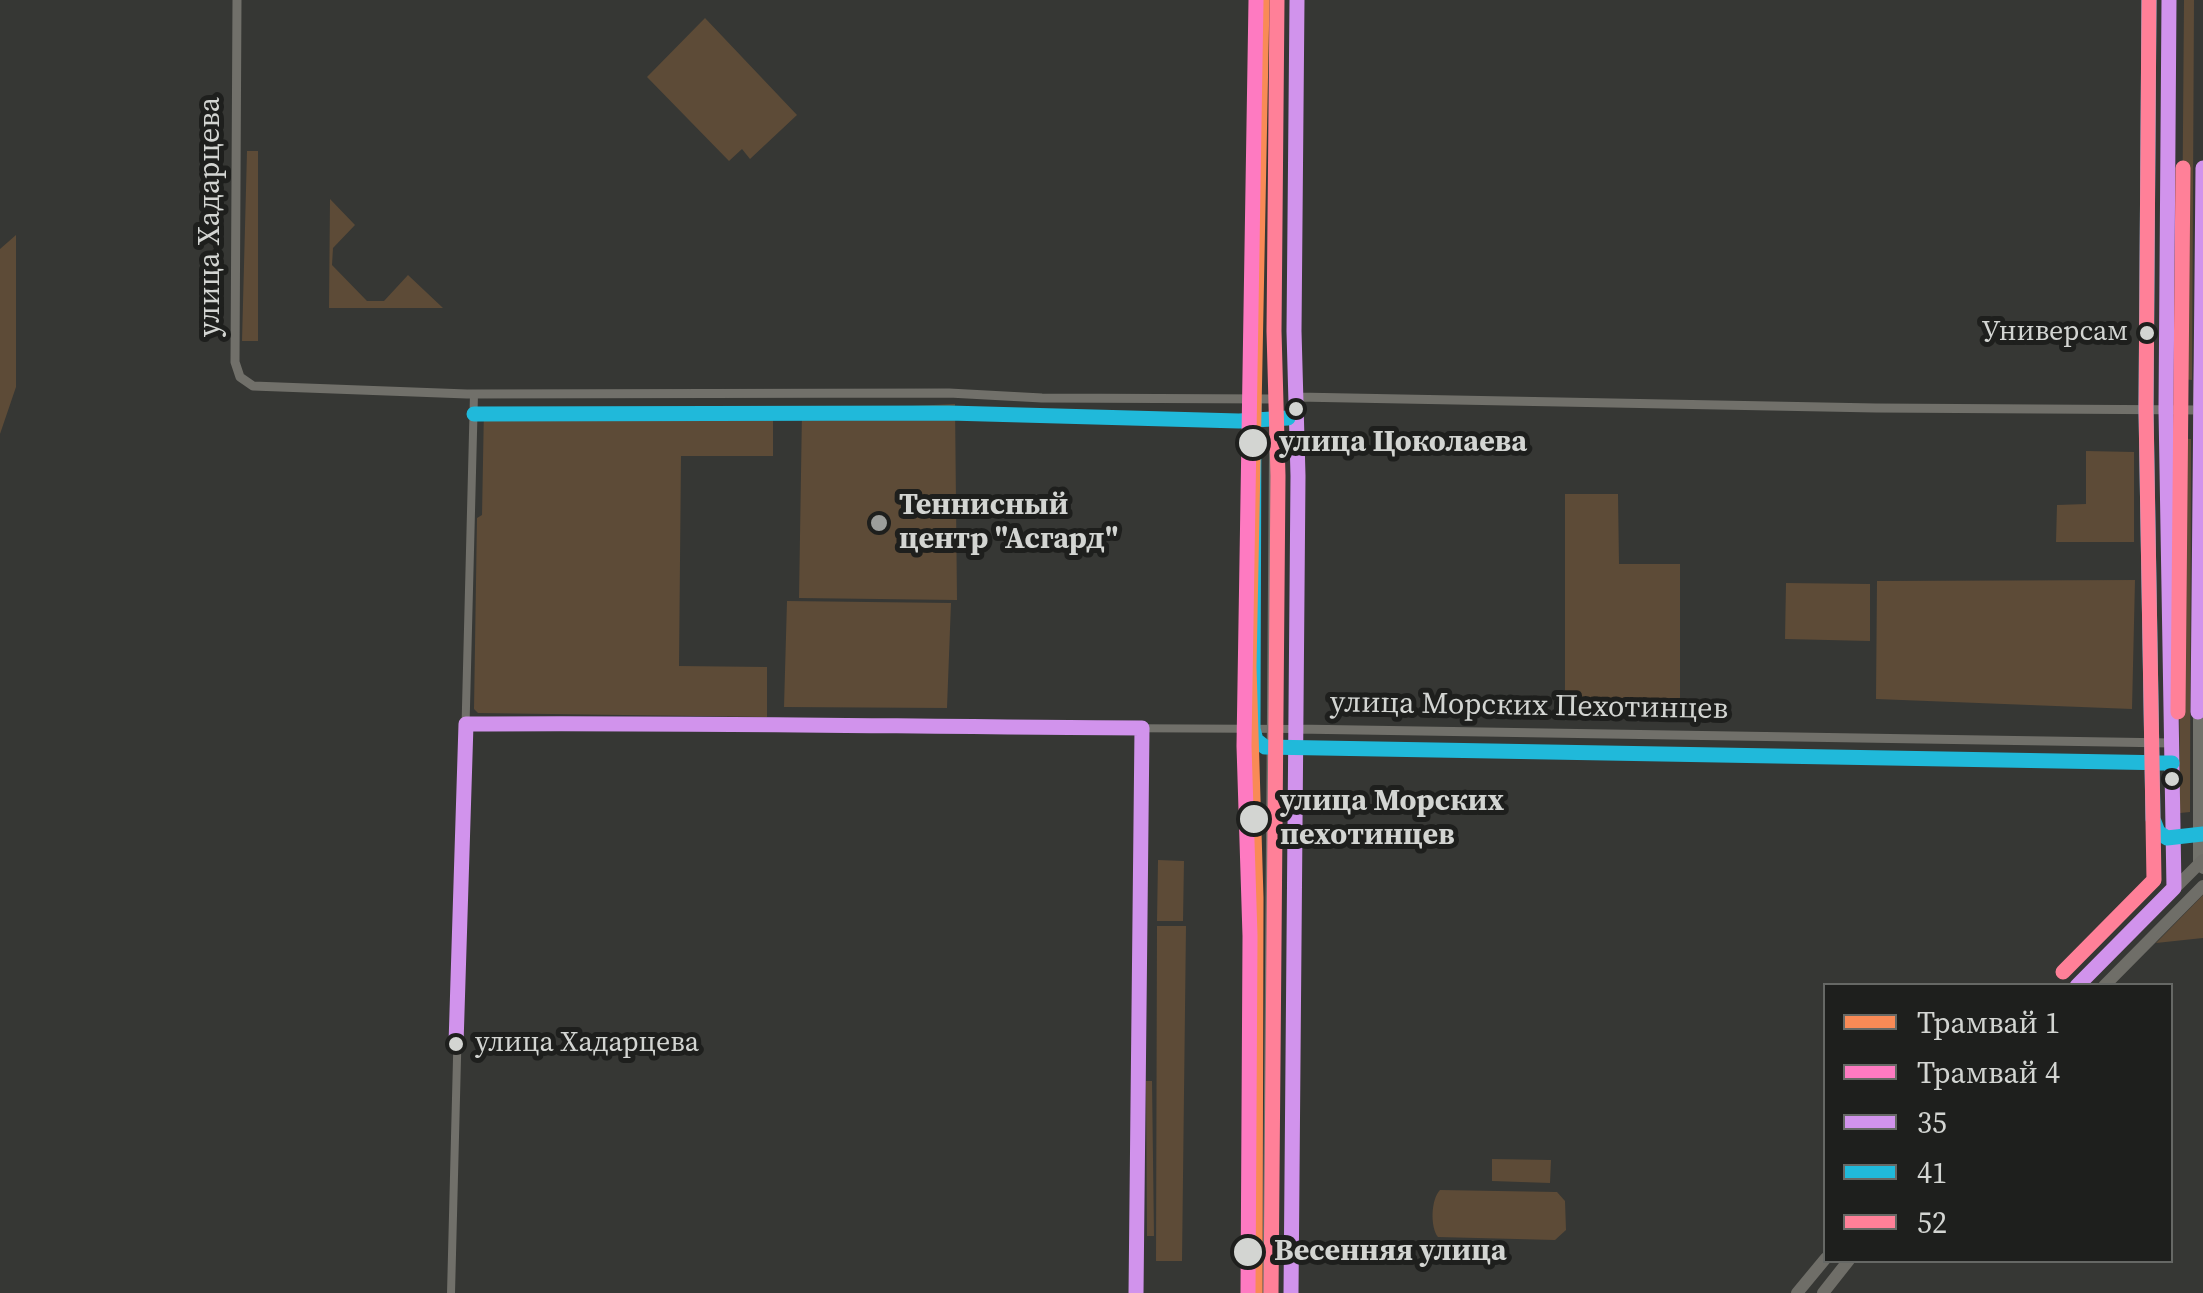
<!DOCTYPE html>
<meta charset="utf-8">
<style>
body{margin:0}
#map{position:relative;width:2203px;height:1293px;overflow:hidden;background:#363734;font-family:"Source Serif 4",serif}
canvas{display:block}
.legend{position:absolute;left:1823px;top:983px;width:350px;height:280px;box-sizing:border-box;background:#1e1f1d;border:2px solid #666865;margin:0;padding:12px 18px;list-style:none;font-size:30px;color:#d3d5d2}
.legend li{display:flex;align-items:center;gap:20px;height:50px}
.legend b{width:50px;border:2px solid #666865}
</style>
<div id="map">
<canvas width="2203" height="1293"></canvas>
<ul class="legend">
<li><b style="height:12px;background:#f98a56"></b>Трамвай 1</li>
<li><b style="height:12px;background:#fe7ac1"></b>Трамвай 4</li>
<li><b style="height:12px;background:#d193ec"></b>35</li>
<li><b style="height:12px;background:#20b9da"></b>41</li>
<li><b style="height:12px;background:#ff8098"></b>52</li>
</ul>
</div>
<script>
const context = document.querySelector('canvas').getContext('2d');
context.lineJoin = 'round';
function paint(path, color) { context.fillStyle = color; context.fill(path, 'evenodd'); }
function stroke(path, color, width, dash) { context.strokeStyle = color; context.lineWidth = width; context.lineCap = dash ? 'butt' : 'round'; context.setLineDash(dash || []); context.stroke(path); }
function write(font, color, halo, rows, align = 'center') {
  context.font = font + ' "Source Serif 4",serif'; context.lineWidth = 10; context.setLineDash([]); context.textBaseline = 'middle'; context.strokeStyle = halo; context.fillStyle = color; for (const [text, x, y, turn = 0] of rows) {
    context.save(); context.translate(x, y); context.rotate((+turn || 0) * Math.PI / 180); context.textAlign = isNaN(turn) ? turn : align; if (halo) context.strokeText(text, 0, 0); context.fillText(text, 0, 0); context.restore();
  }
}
const green = new Path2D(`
 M 2184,0 L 2194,0 L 2192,380 L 2181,379 Z
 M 705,18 L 797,115 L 750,159 L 742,149 L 729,161 L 647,77 Z
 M 247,151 L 258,151 L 258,341 L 242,341 Z
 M 330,199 L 355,225 L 333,248 L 332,265 L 367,301 L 384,301 L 408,275 L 443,308 L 329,308 Z
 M 16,235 L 16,387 L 0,434 L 0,249 Z
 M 955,404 L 957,600 L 799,598 L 802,411 Z
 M 484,407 L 773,410 L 773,456 L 681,456 L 679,666 L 767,667 L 767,717 L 478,713 L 474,709 L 477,518 L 482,515 Z
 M 2178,438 L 2191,439 L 2190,812 L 2180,813 Z
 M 2086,451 L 2134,452 L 2134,542 L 2056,542 L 2057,505 L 2086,504 Z
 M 1565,494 L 1618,494 L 1619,564 L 1680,564 L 1680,698 L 1565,698 Z
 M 2135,580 L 2132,709 L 1876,699 L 1877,581 Z
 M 1786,583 L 1870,584 L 1870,641 L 1785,639 Z
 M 787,601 L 951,603 L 947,708 L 784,707 Z
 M 1158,860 L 1184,861 L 1183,921 L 1157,921 Z
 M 2203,895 L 2203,938 L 2156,943 Z
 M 1157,926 L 1186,926 L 1182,1261 L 1156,1261 Z
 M 1146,1081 L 1152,1081 L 1154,1236 L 1147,1236 Z
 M 1492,1159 L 1551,1160 L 1550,1183 L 1492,1181 Z
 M 1440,1190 L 1557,1192 L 1565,1201 L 1566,1230 L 1555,1240 L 1438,1237 C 1430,1227 1431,1199 1440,1190 Z`);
const minor = new Path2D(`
 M 466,724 L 738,722 L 882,727 L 1296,729
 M 451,1293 L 474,394`);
const tertiary = new Path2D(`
 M 237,0 L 235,362 L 240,377 L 253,386 L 467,394 L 949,393 L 1042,398 L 1274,399
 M 1297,397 L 1876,408 L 2203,410
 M 1296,729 L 2172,743
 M 1267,1293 L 1277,0
 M 1291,1293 L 1298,476 L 1294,331 L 1297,0`);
const secondary = new Path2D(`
 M 2169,0 L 2166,409 L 2174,888
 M 2203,168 L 2198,410 L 2198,864 L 2203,869`);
const trunk = new Path2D(`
 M 2077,986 L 2203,860
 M 2104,986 L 2203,886
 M 1797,1293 L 1826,1258
 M 1823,1293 L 1849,1260`);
const bus1 = new Path2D(`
 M 2198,712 L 2203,168
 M 466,724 C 691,722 917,727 1142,728
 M 2077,986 L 2174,888 L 2166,409 L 2169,0
 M 456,1044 L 466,724
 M 1136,1293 L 1142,728
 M 1291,1293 L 1298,476 L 1294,331 L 1297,0`);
const bus2 = new Path2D(`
 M 2149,0 L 2146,409 L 2153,819 L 2158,832 L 2167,838 L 2203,834
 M 1254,399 L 1253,729 L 1256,740 L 1265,747 L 2172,763
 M 474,414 L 949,413 L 1239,421 L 1288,418`);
const bus3 = new Path2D(`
 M 2178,712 L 2183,168
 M 2063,972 L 2154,880 L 2146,409 L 2149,0
 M 1271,1293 L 1278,476 L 1274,331 L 1277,0`);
const tram1 = new Path2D(`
 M 1255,1293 L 1256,898 L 1249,667 L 1262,0`);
const tram2 = new Path2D(`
 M 1248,1293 L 1250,936 L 1244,746 L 1256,0`);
const markers = [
 [2147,333,9,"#d3d5d2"],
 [1296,409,9,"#d3d5d2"],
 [1253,443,16,"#d3d5d2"],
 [879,523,10,"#9c9e9b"],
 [2172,779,9,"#d3d5d2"],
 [1254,819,16,"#d3d5d2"],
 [456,1044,9,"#d3d5d2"],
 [1248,1252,16,"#d3d5d2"]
];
const busNames = [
 ["Универсам",2128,333],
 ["улица Хадарцева",475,1044,"left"]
];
const streetNames = [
 ["улица Хадарцева",211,217,-90],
 ["улица Морских Пехотинцев",1529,707,1]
];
const stopNames = [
 ["улица Цоколаева",1279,443],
 ["улица Морских",1280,802],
 ["пехотинцев",1280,836],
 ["Весенняя улица",1274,1252]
];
const poiNames = [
 ["Теннисный",899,506],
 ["центр \"Асгард\"",899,540]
];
paint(green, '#5d4b37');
stroke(minor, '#71706a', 8);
stroke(tertiary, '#71706a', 9);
stroke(secondary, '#72726b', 10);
stroke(trunk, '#6f6e68', 12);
stroke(bus1, '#d193ec', 15);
stroke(bus2, '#20b9da', 15);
stroke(bus3, '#ff8098', 15);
stroke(tram1, '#f98a56', 15);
stroke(tram2, '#fe7ac1', 15);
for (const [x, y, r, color] of markers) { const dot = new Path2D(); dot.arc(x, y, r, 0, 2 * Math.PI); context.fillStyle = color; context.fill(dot); stroke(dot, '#1e1f1d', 4); }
write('28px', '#d3d5d2', '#1e1f1d', busNames, 'right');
write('30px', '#d3d5d2', '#1e1f1d', streetNames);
write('bold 30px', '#d3d5d2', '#1e1f1d', stopNames, 'left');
write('bold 30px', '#d3d5d2', '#1e1f1d', poiNames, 'left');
</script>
